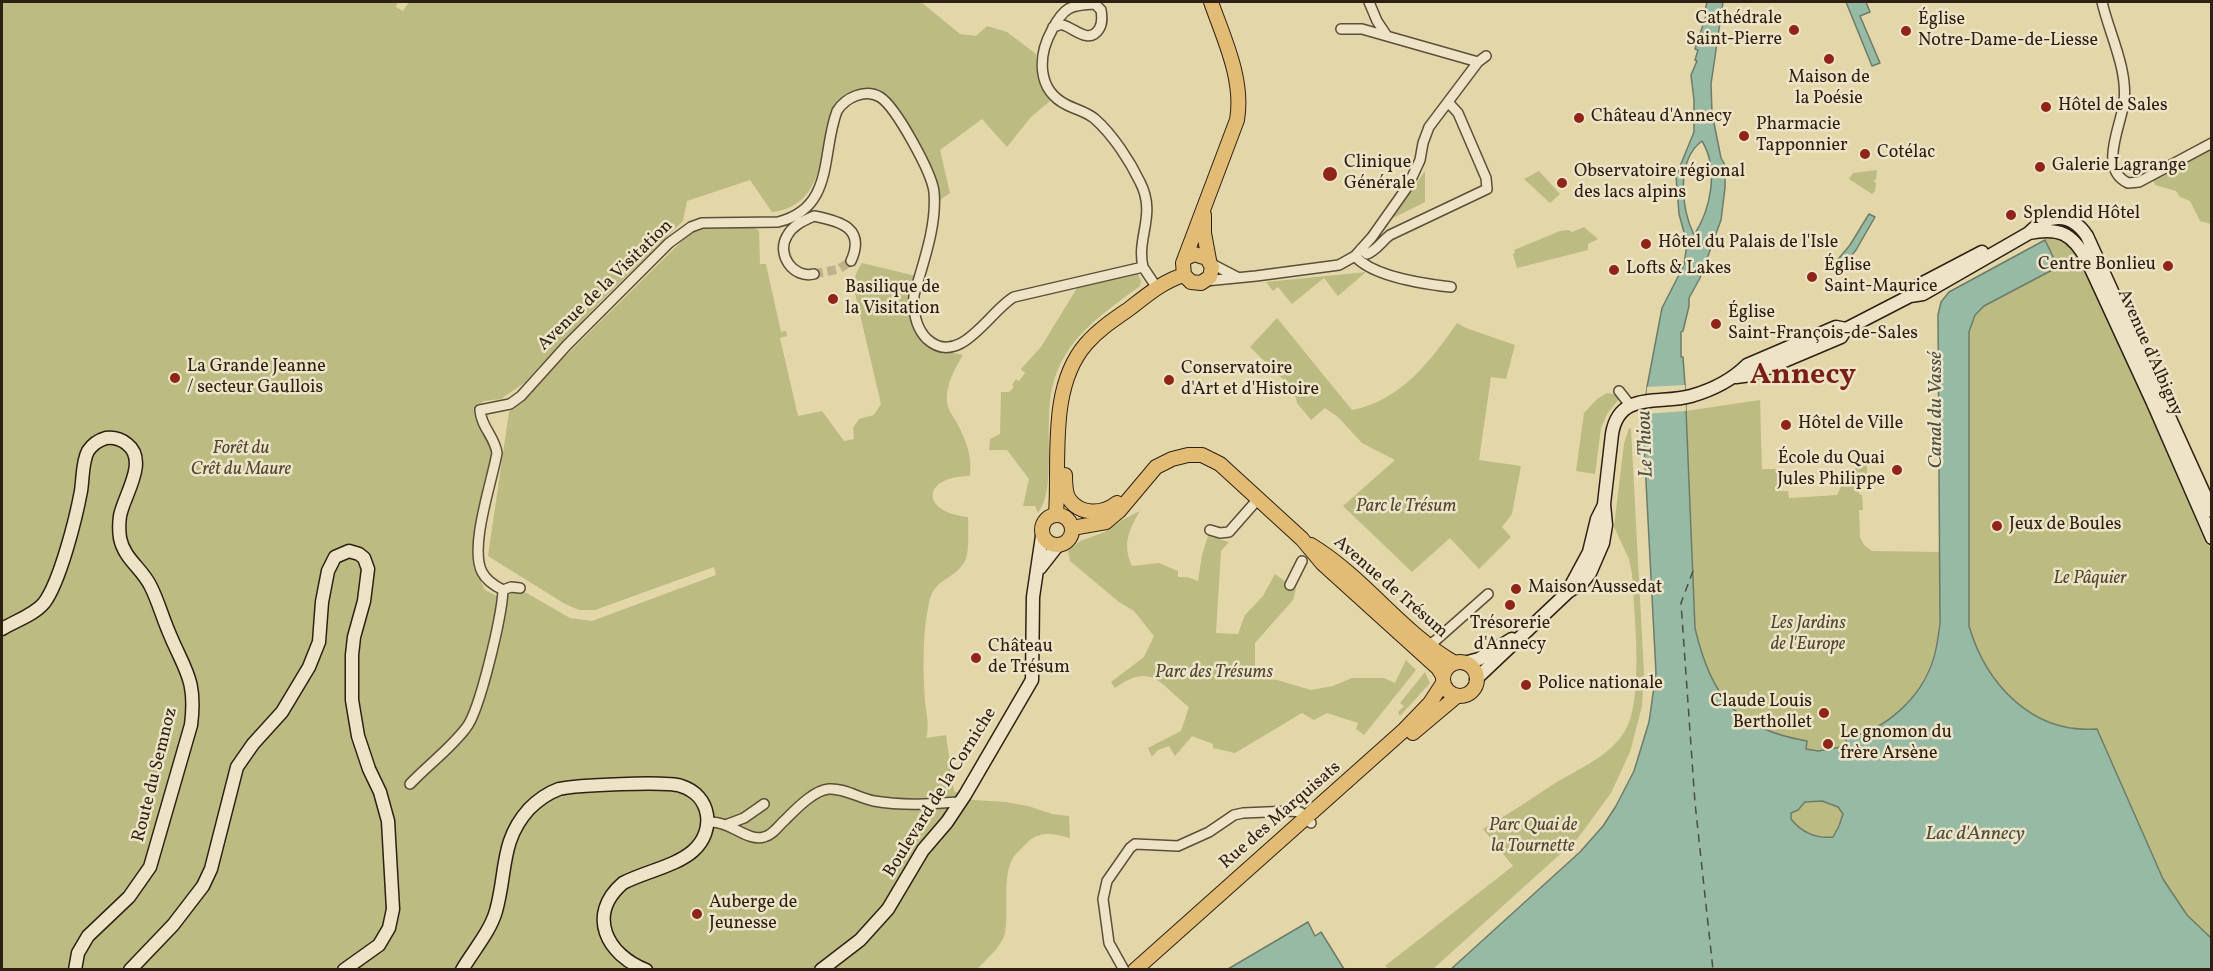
<!DOCTYPE html>
<meta charset="utf-8">
<style>
body{margin:0}
#map{position:relative;width:2213px;height:971px;overflow:hidden;background:#e3d6a9;font-family:Vollkorn,serif}
canvas{display:block}
.frame{position:absolute;inset:0;border:3px solid #2f2014;pointer-events:none}
</style>
<div id="map">
<canvas width="2213" height="971"></canvas>
<div class="frame"></div>
</div>
<script>
const context = document.querySelector('canvas').getContext('2d');
context.lineJoin = 'round';
function paint(path, color) { context.fillStyle = color; context.fill(path, 'evenodd'); }
function stroke(path, color, width, dash) { context.strokeStyle = color; context.lineWidth = width; context.lineCap = dash ? 'butt' : 'round'; context.setLineDash(dash || []); context.stroke(path); }
function write(font, color, halo, rows, align = 'center') {
  context.font = font + ' Vollkorn,serif'; context.lineWidth = 5; context.setLineDash([]); context.textBaseline = 'middle'; context.strokeStyle = halo; context.fillStyle = color; for (const [text, x, y, turn = 0] of rows) {
    context.save(); context.translate(x, y); context.rotate((+turn || 0) * Math.PI / 180); context.textAlign = isNaN(turn) ? turn : align; if (halo) context.strokeText(text, 0, 0); context.fillText(text, 0, 0); context.restore();
  }
}
const green = new Path2D(`
 M 2,2 L 398,2 L 396,7 L 403,11 L 409,2 L 921,2 L 960,34 L 976,36 L 987,26 L 1007,32 L 1036,54 C 1036,72 1037,87 1050,101 L 1031,117 L 1007,147 L 982,119 L 940,150 L 950,193 L 940,200 L 937,199 L 930,170 L 873,90 C 856,89 838,95 830,112 C 827,120 827,131 825,140 C 820,174 811,208 772,212 L 750,180 L 687,201 L 683,221 L 602,300 L 524,383 L 501,399 L 484,401 L 475,407 L 494,455 L 476,570 L 485,590 L 503,599 L 513,592 L 517,594 L 523,591 L 570,618 L 592,621 L 716,575 L 714,567 L 595,610 L 579,610 L 565,604 L 488,556 L 509,412 L 693,230 L 704,226 L 751,225 L 759,231 L 760,264 L 766,264 L 781,332 L 786,331 L 787,336 L 780,338 L 798,416 L 822,411 L 844,441 L 854,439 L 853,428 L 859,419 L 874,415 L 881,404 L 855,293 C 853,281 855,273 862,263 L 916,276 C 913,295 905,321 920,337 C 926,343 936,347 943,354 L 946,351 L 963,355 C 954,369 942,393 949,409 C 951,415 956,420 958,425 C 967,442 972,457 970,476 C 922,476 919,512 968,517 C 968,528 970,555 964,563 C 951,582 935,577 929,603 C 922,634 923,670 925,701 C 926,713 930,726 926,738 L 946,735 L 954,791 L 972,800 L 1006,802 L 1028,806 L 1052,814 L 1069,816 L 1070,838 C 1052,833 1037,830 1024,846 C 1020,850 1014,855 1012,860 C 1002,879 1009,912 1005,933 C 1002,946 986,960 977,969 L 2,970 Z
 M 2211,148 L 2211,224 L 2200,221 L 2190,201 L 2180,197 L 2176,191 L 2155,185 L 2153,180 Z
 M 1877,170 L 1876,180 L 1874,180 L 1874,182 L 1876,183 L 1875,191 L 1872,194 L 1849,179 L 1853,173 Z
 M 1425,171 L 1425,202 L 1391,219 Z
 M 1539,171 L 1560,194 L 1550,203 L 1524,179 Z
 M 1584,227 L 1598,239 L 1588,244 L 1588,250 L 1517,268 L 1513,254 L 1515,253 L 1514,250 L 1560,231 L 1569,230 L 1572,232 Z
 M 2043,236 C 2058,238 2069,245 2079,256 L 2211,550 L 2211,938 L 2187,915 L 2163,879 L 2097,729 C 2032,733 1986,684 1969,626 L 1969,332 L 1975,315 L 1984,306 L 2057,267 Z
 M 1366,272 L 1338,296 L 1324,278 L 1292,304 L 1278,287 L 1273,291 L 1266,282 Z
 M 1130,274 L 1138,274 L 1141,281 L 1140,286 C 1098,317 1056,344 1050,401 C 1048,420 1049,441 1049,460 C 1048,478 1049,498 1038,513 L 1035,506 L 1023,506 L 1029,479 L 1007,450 L 989,450 L 990,439 L 1000,434 L 1001,392 L 1009,392 L 1014,387 L 1012,385 L 1016,379 L 1019,381 L 1025,373 L 1021,369 L 1041,347 L 1077,288 Z
 M 1277,318 L 1352,410 C 1400,401 1431,361 1457,323 L 1466,328 L 1515,345 L 1506,379 L 1491,377 L 1479,460 L 1521,466 L 1512,514 L 1502,527 L 1511,537 L 1479,569 L 1450,538 L 1412,572 L 1343,506 L 1395,460 L 1362,443 L 1338,417 L 1325,408 L 1311,420 L 1297,403 L 1294,390 L 1250,347 Z
 M 1607,393 L 1617,395 L 1619,399 L 1607,414 L 1601,428 L 1595,474 L 1576,471 L 1584,413 L 1597,399 Z
 M 1760,400 L 1762,469 L 1777,469 L 1780,491 L 1788,491 L 1789,498 L 1837,495 L 1848,472 L 1855,469 L 1857,465 L 1867,465 L 1867,475 L 1862,475 L 1862,480 L 1859,480 L 1859,494 L 1862,495 L 1863,510 L 1859,510 L 1860,537 L 1864,545 L 1872,551 L 1940,552 C 1940,611 1947,666 1899,711 C 1884,725 1866,734 1846,738 L 1847,746 L 1818,751 L 1806,750 L 1806,741 C 1737,729 1711,696 1695,628 L 1686,411 Z
 M 1629,428 L 1631,429 L 1644,674 L 1642,706 L 1630,752 L 1611,793 L 1578,838 L 1433,969 L 1389,969 L 1385,966 L 1513,866 L 1483,829 C 1509,814 1532,798 1557,782 C 1582,767 1615,754 1628,725 C 1643,690 1634,613 1632,574 L 1629,559 L 1614,527 L 1624,444 Z
 M 1140,511 C 1129,529 1122,545 1132,566 L 1159,563 L 1178,571 L 1178,577 L 1187,577 L 1198,581 L 1202,555 L 1208,536 L 1229,542 L 1221,551 L 1216,633 L 1238,634 L 1245,615 L 1263,596 L 1275,574 L 1296,589 L 1293,600 L 1255,643 L 1255,678 L 1277,680 L 1311,690 L 1333,686 L 1352,678 L 1384,678 L 1395,683 L 1406,660 L 1416,670 L 1364,735 L 1356,729 L 1358,723 L 1327,713 L 1314,720 L 1302,713 L 1235,753 L 1213,748 L 1213,744 L 1192,736 L 1175,756 L 1169,746 L 1158,750 L 1152,757 L 1148,748 L 1181,731 L 1189,707 C 1160,685 1153,661 1115,688 L 1111,682 L 1144,657 L 1154,636 L 1134,611 L 1119,602 L 1070,561 L 1068,551 L 1080,541 L 1105,532 L 1122,520 Z
 M 1425,672 L 1430,683 L 1400,716 L 1398,712 L 1404,706 L 1400,703 Z
 M 1822,801 L 1838,807 L 1843,814 L 1839,826 L 1833,837 C 1816,839 1801,832 1790,819 L 1791,812 L 1802,807 L 1805,802 Z`);
const water = new Path2D(`
 M 1707,2 L 1723,2 L 1711,84 L 1712,113 L 1721,158 L 1725,165 L 1725,188 L 1721,220 L 1700,278 L 1689,298 L 1689,306 L 1683,331 L 1681,332 L 1681,357 L 1683,357 L 1685,385 L 1695,628 C 1711,697 1736,729 1807,741 L 1806,749 L 1818,751 L 1847,746 L 1846,738 C 1885,731 1921,698 1933,660 C 1937,649 1938,636 1940,624 L 1938,315 L 1941,302 L 1949,292 L 2045,240 L 2058,267 L 1984,306 L 1975,315 L 1969,332 L 1969,626 C 1986,684 2032,734 2097,729 L 2163,879 L 2187,915 L 2211,938 L 2211,969 L 1450,970 L 1580,852 L 1603,826 L 1616,806 L 1634,771 L 1649,722 L 1656,673 L 1643,424 L 1647,387 L 1662,308 L 1684,265 L 1687,243 L 1679,214 L 1676,176 L 1694,132 L 1694,100 L 1691,75 L 1697,61 L 1695,60 L 1698,50 L 1695,49 L 1706,16 L 1704,15 ZM 1702,141 C 1719,169 1711,209 1694,235 C 1681,208 1676,160 1702,141 ZM 1822,801 L 1838,807 L 1843,814 L 1839,826 L 1833,837 C 1816,839 1801,832 1791,819 L 1791,813 L 1798,810 L 1805,802 Z
 M 1846,2 L 1866,2 L 1870,12 L 1860,16 L 1880,63 L 1872,66 Z
 M 1869,214 L 1875,217 L 1856,250 L 1840,270 L 1834,264 L 1850,245 Z
 M 1308,922 L 1315,936 L 1321,932 L 1344,969 L 1228,969 Z`);
const pier = new Path2D(`
 M 1685,385 L 1686,411 L 1645,414 L 1647,387 Z`);
const ferry = new Path2D(`
 M 1693,571 L 1681,603 L 1695,803 L 1713,970`);
const streetTunnel = new Path2D(`
 M 814,274 L 839,269 L 851,261`);
const street = new Path2D(`
 M 1369,2 L 1377,21 L 1387,36
 M 2102,2 C 2109,33 2128,69 2124,102 C 2121,126 2098,169 2128,183 L 2139,182 L 2212,143
 M 1053,27 C 1057,26 1060,24 1063,25 C 1074,28 1089,45 1099,29 C 1103,23 1102,16 1101,10 L 1095,4 C 1070,5 1064,7 1052,30 C 1038,55 1036,90 1067,105 C 1077,110 1087,112 1095,119 C 1113,135 1130,161 1140,182 C 1157,215 1136,237 1143,267
 M 1341,29 L 1362,29 L 1478,62
 M 1361,249 L 1367,254 C 1376,251 1382,241 1390,235 L 1487,189 L 1486,178 L 1458,113 L 1448,102
 M 1355,256 C 1373,277 1424,284 1451,287
 M 1210,263 L 1237,277
 M 814,274 C 793,279 776,254 787,236 C 793,225 803,221 814,216 C 840,221 866,228 851,261
 M 1205,281 L 1256,276 L 1339,265 L 1355,256 L 1372,237 L 1408,186 L 1420,160 L 1423,143 L 1429,127 L 1478,62 L 1486,56
 M 1619,391 L 1630,405
 M 1210,530 L 1220,533 L 1229,532 L 1258,499
 M 1290,585 L 1302,561
 M 503,590 C 495,586 486,580 482,572 C 469,547 492,482 497,453 C 495,437 481,427 480,410 L 510,404 L 521,396 L 567,345 L 669,243 L 691,227 L 702,223 L 778,222 C 835,208 821,153 837,111 C 845,98 865,88 880,97 C 896,107 932,173 934,192 C 937,226 923,263 914,295 C 913,311 915,327 927,339 C 960,369 990,310 1014,297 L 1143,267 L 1157,288
 M 503,590 L 511,587 L 520,588
 M 1425,645 L 1428,645 L 1435,641 L 1488,594
 M 410,784 C 428,765 450,749 466,728 C 480,711 502,615 503,590
 M 709,822 C 731,821 747,842 764,837 C 773,835 778,826 785,820 C 796,809 814,790 829,789 C 844,788 859,798 874,801 C 903,806 931,804 960,802
 M 728,824 L 744,818 L 764,804
 M 1124,970 L 1109,943 L 1103,899 L 1107,881 L 1130,848 L 1135,844 L 1178,846 L 1209,832 L 1234,815 L 1243,813 L 1290,811 L 1300,812 L 1311,823`);
const secondary = new Path2D(`
 M 2029,233 C 2048,213 2071,212 2087,236 L 2212,511
 M 1910,296 L 1919,285 L 1982,252
 M 1736,377 L 1751,375 L 1841,337 L 1846,329 L 1910,296 L 1923,294 L 2029,233 C 2059,227 2072,233 2087,260 L 2153,403 L 2212,538
 M 1040,568 L 1058,545
 M 1568,591 L 1589,552 L 1597,519 L 1604,505
 M 2,629 C 15,621 34,615 44,603 C 60,582 76,518 81,491 C 83,479 82,462 88,451 C 92,445 99,440 106,438 C 114,437 121,439 127,444 C 149,461 124,495 120,516 C 119,523 119,531 120,538 C 124,559 143,569 151,587 C 158,601 162,616 168,630 C 184,670 197,678 191,725 L 150,867 L 129,897 L 88,936 L 78,953 L 75,970
 M 1464,663 L 1479,659 L 1512,639
 M 1476,679 L 1568,592 L 1582,583 L 1590,573 L 1603,543 L 1606,525 L 1604,504 L 1612,434 C 1619,390 1660,405 1691,396 C 1712,390 1732,380 1747,365 L 1836,327 L 1846,329
 M 130,970 L 173,925 L 203,886 L 211,869 L 237,767 L 253,744 L 282,712 L 309,667 L 319,642 L 322,602 L 328,571 L 335,557 L 349,551 L 359,554 L 364,558 L 368,569 L 364,601 L 354,637 L 352,655 L 352,700 L 358,736 L 369,769 L 380,792 L 388,821 L 393,909 L 389,928 L 379,945 L 344,970
 M 462,970 C 473,951 490,932 496,911 C 507,872 500,841 529,809 C 537,801 548,793 559,789 C 576,785 666,781 681,786 C 711,795 716,831 693,851 C 676,866 644,872 623,883 C 586,915 607,955 646,970
 M 821,970 L 860,940 L 888,909 L 923,850 L 947,822 L 965,795 L 1032,680 L 1033,597 L 1042,536`);
const primary = new Path2D(`
 M 1204,215 L 1204,233 L 1209,260
 M 1186,258 L 1194,254 L 1207,258 L 1212,267 L 1210,277 L 1201,283 L 1191,282 L 1184,275 L 1183,263 L 1237,120 C 1244,80 1224,39 1211,2
 M 1065,475 C 1065,482 1065,493 1069,499 C 1081,516 1103,514 1117,503
 M 1056,514 C 1060,460 1048,388 1086,344 C 1098,330 1113,320 1129,309 C 1146,296 1163,281 1184,275
 M1042 530a15 15 0 1 1 30 0a15 15 0 1 1-30 0Z
 M 1072,528 L 1106,522 L 1119,511 L 1156,467 L 1172,459 L 1188,455 L 1202,455 L 1220,464 L 1302,539 L 1322,563 L 1438,668 L 1443,676
 M 1311,545 C 1365,578 1402,633 1455,663
 M1443 679a17 17 0 1 1 34 0a17 17 0 1 1-34 0Z
 M 1413,733 L 1457,696
 M 1135,970 L 1403,731 L 1430,703 L 1443,683`);
const markers = [
 [1794,30,6,"#8f2418"],
 [1906,31,6,"#8f2418"],
 [1829,59,6,"#8f2418"],
 [2046,107,6,"#8f2418"],
 [1579,118,6,"#8f2418"],
 [1744,136,6,"#8f2418"],
 [1865,154,6,"#8f2418"],
 [2040,167,6,"#8f2418"],
 [1330,174,8,"#8f2418"],
 [1562,183,6,"#8f2418"],
 [2011,215,6,"#8f2418"],
 [1646,244,6,"#8f2418"],
 [2168,266,6,"#8f2418"],
 [1614,270,6,"#8f2418"],
 [1812,277,6,"#8f2418"],
 [833,299,6,"#8f2418"],
 [1716,324,6,"#8f2418"],
 [175,378,6,"#8f2418"],
 [1169,380,6,"#8f2418"],
 [1786,425,6,"#8f2418"],
 [1897,470,6,"#8f2418"],
 [1997,526,6,"#8f2418"],
 [1516,589,6,"#8f2418"],
 [1510,605,6,"#8f2418"],
 [976,658,6,"#8f2418"],
 [1526,685,6,"#8f2418"],
 [1824,713,6,"#8f2418"],
 [1828,744,6,"#8f2418"],
 [697,914,6,"#8f2418"]
];
const poiNames = [
 ["Cathédrale",1782,20,"right"],
 ["Saint-Pierre",1782,41,"right"],
 ["Église",1918,21],
 ["Notre-Dame-de-Liesse",1918,42],
 ["Maison de",1829,79,"center"],
 ["la Poésie",1829,100,"center"],
 ["Hôtel de Sales",2058,107],
 ["Château d'Annecy",1591,118],
 ["Pharmacie",1756,126],
 ["Tapponnier",1756,147],
 ["Cotélac",1877,154],
 ["Clinique",1344,164],
 ["Générale",1344,185],
 ["Galerie Lagrange",2052,167],
 ["Observatoire régional",1574,173],
 ["des lacs alpins",1574,194],
 ["Splendid Hôtel",2023,215],
 ["Hôtel du Palais de l'Isle",1658,244],
 ["Centre Bonlieu",2156,266,"right"],
 ["Église",1824,267],
 ["Saint-Maurice",1824,288],
 ["Lofts & Lakes",1626,270],
 ["Basilique de",845,289],
 ["la Visitation",845,310],
 ["Église",1728,314],
 ["Saint-François-de-Sales",1728,335],
 ["La Grande Jeanne",187,368],
 ["/ secteur Gaullois",187,389],
 ["Conservatoire",1181,370],
 ["d'Art et d'Histoire",1181,391],
 ["Hôtel de Ville",1798,425],
 ["École du Quai",1885,460,"right"],
 ["Jules Philippe",1885,481,"right"],
 ["Jeux de Boules",2009,526],
 ["Maison Aussedat",1528,589],
 ["Trésorerie",1510,625,"center"],
 ["d'Annecy",1510,646,"center"],
 ["Château",988,648],
 ["de Trésum",988,669],
 ["Police nationale",1538,685],
 ["Claude Louis",1812,703,"right"],
 ["Berthollet",1812,724,"right"],
 ["Le gnomon du",1840,734],
 ["frère Arsène",1840,755],
 ["Auberge de",709,904],
 ["Jeunesse",709,925]
];
const streetNames = [
 ["Avenue de la Visitation",606,286,-44],
 ["Avenue d'Albigny",2149,353,66],
 ["Avenue de Trésum",1390,588,41],
 ["Route du Semnoz",156,775,-76],
 ["Boulevard de la Corniche",941,793,-58],
 ["Rue des Marquisats",1281,816,-41]
];
const parkNames = [
 ["Forêt du",241,450],
 ["Crêt du Maure",241,471],
 ["Parc le Trésum",1406,508],
 ["Le Pâquier",2090,580],
 ["Les Jardins",1808,625],
 ["de l'Europe",1808,646],
 ["Parc des Trésums",1214,674],
 ["Parc Quai de",1533,827],
 ["la Tournette",1533,848]
];
const waterNames = [
 ["Canal du Vassé",1937,410,-90],
 ["Le Thiou",1647,444,-92],
 ["Lac d'Annecy",1975,835]
];
const townNames = [
 ["Annecy",1803,377]
];
paint(green, '#bcbb82');
paint(water, '#96baa3');
stroke(water, '#6d7c6a', 1.5);
paint(pier, '#e3d6a9');
stroke(ferry, '#4e4e3f', 1.5, [8, 6]);
stroke(streetTunnel, '#bfb28b', 9, [9, 4.5]);
stroke(street, '#5c4e39', 12);
stroke(secondary, '#2f2014', 15);
stroke(primary, '#2f2014', 16);
stroke(street, '#ede4c7', 9);
stroke(secondary, '#ede4c7', 12);
stroke(primary, '#e2bb74', 14);
for (const [x, y, r, color] of markers) { const dot = new Path2D(); dot.arc(x, y, r, 0, 2 * Math.PI); context.fillStyle = color; context.fill(dot); stroke(dot, '#ede4c7', 2); }
write('18px', '#2f2014', '#ede4c7', poiNames, 'left');
write('18px', '#2f2014', '#ede4c7', streetNames);
write('italic 18px', '#524730', '#ede4c7', parkNames);
write('italic 20px', '#4e4e3f', '#ede4c7', waterNames);
write('bold 30px', '#7a1f14', '#ede4c7', townNames);
</script>
